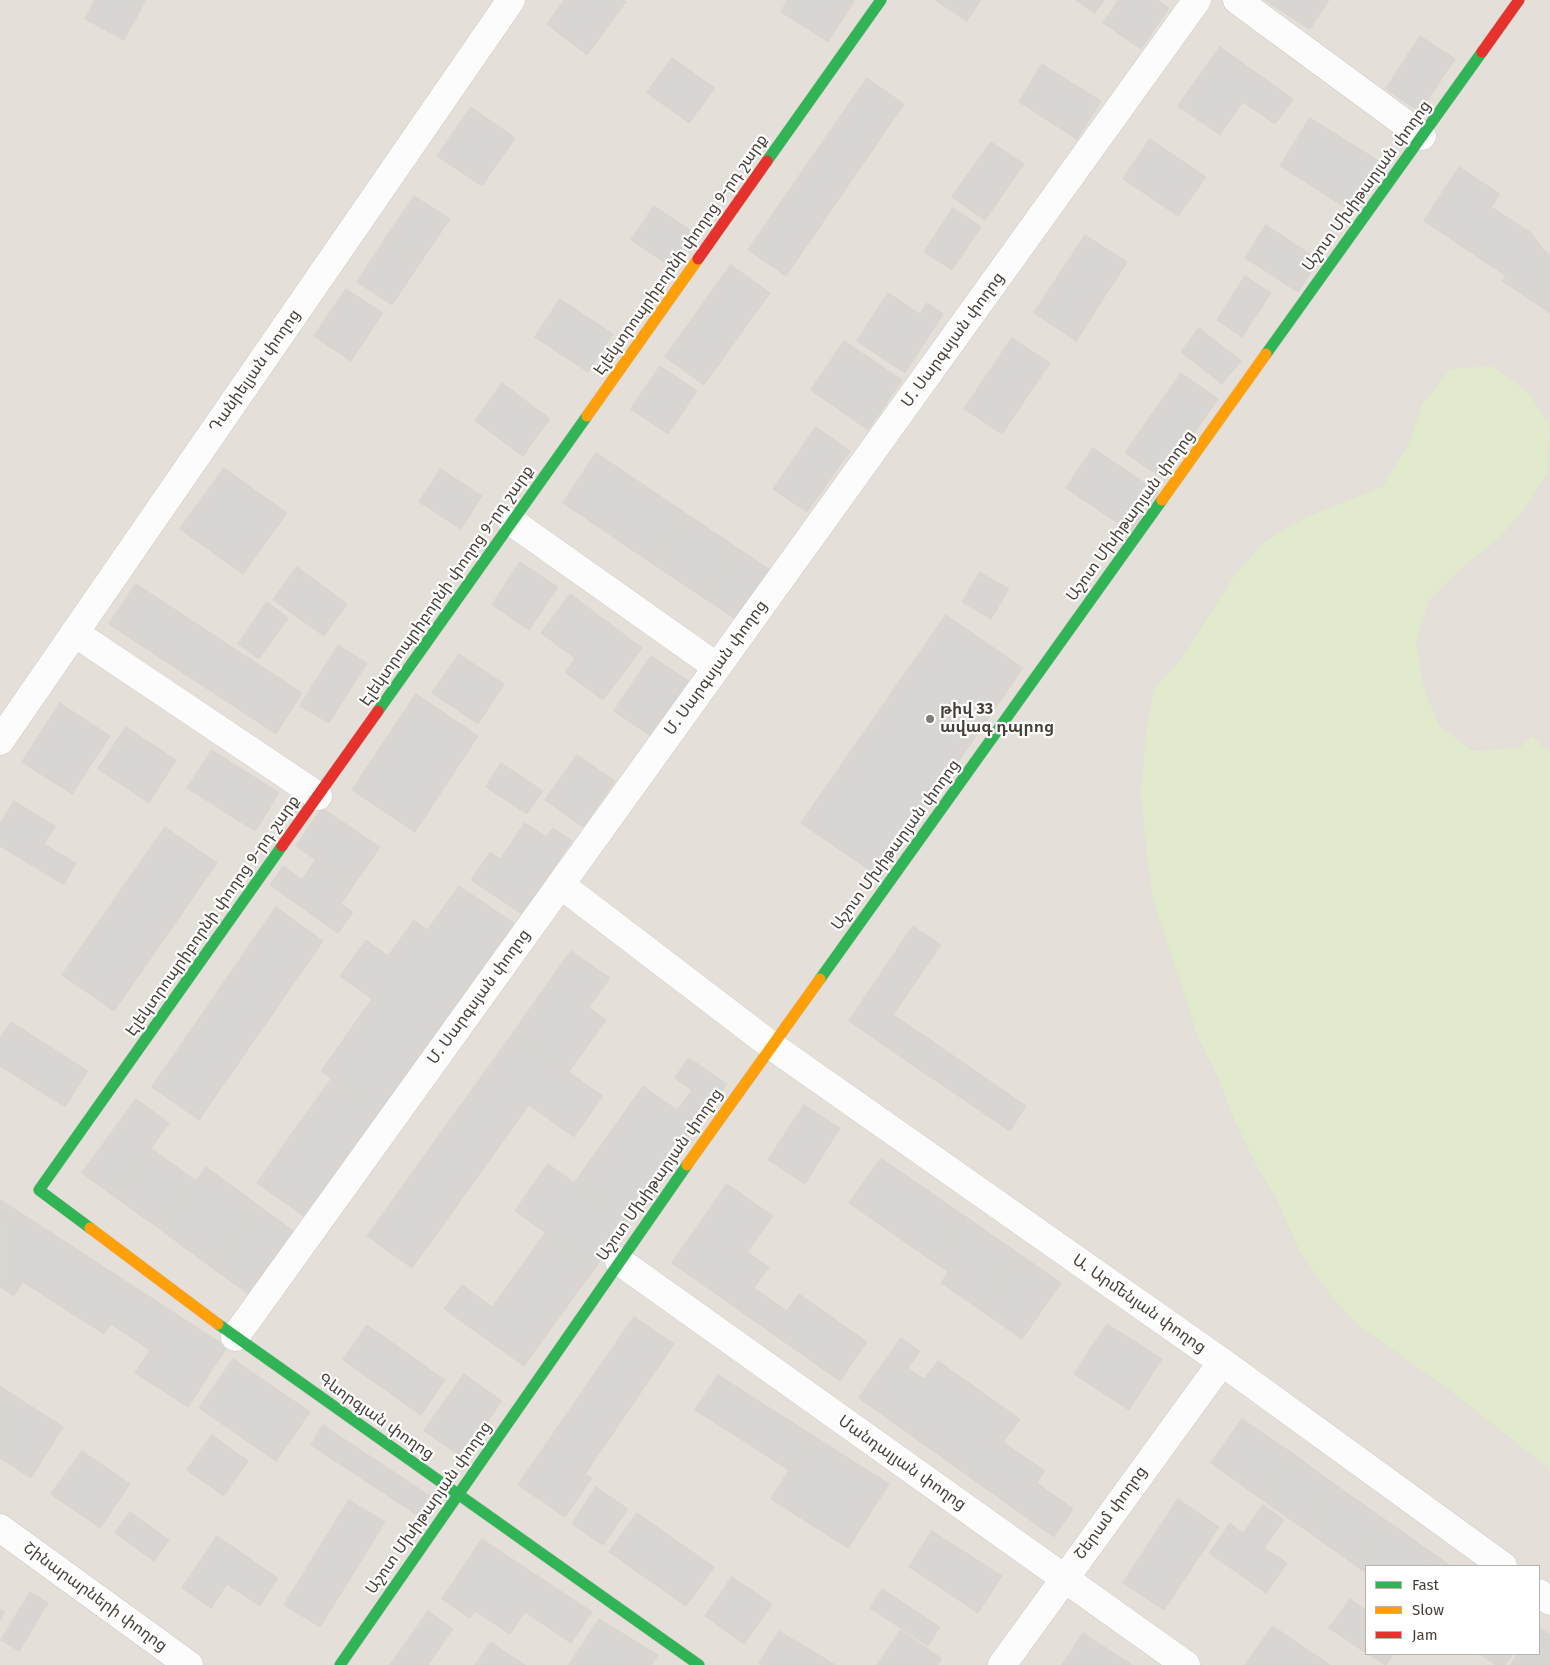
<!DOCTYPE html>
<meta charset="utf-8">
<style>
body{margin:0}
#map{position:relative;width:1550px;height:1665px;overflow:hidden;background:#f0eeeb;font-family:"Fira Sans",sans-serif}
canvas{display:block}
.legend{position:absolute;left:1365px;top:1565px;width:175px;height:90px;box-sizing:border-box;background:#fff;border:1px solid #b5b2af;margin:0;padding:6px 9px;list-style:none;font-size:15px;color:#473f37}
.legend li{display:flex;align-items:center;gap:10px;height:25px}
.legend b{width:25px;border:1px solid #b5b2af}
</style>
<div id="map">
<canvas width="1550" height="1665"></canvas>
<ul class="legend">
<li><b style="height:6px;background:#30b455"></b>Fast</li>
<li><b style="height:6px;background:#ff9f0a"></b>Slow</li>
<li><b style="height:6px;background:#e5322d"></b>Jam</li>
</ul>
</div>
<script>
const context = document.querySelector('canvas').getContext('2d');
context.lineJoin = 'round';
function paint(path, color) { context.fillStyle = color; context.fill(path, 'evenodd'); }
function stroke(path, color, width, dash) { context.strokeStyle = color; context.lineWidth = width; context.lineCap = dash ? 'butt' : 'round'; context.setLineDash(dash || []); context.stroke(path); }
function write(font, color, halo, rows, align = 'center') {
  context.font = font + ' "Fira Sans","Noto Sans Armenian",sans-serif'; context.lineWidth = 4.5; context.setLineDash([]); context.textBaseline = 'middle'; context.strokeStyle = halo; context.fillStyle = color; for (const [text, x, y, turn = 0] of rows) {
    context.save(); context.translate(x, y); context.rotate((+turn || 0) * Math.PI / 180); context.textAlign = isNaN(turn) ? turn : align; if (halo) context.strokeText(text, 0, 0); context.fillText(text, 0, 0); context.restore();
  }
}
const residential = new Path2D(`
 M 0,0 L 1550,0 L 1550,1665 L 0,1665 ZM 1366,1566 L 1539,1566 L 1539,1654 L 1366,1654 Z`);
const green = new Path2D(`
 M 1491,366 L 1528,392 L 1550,425 L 1547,474 L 1524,510 L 1496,541 L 1460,569 L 1429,600 L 1416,642 L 1423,685 L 1439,726 L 1473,751 L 1519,748 L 1532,736 L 1550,753 L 1550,1469 L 1439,1382 L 1360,1327 L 1330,1295 L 1299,1250 L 1279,1204 L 1255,1163 L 1234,1119 L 1218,1078 L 1198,1037 L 1153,900 L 1146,844 L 1141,793 L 1146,737 L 1154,689 L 1183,657 L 1234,576 L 1263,543 L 1302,519 L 1382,487 L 1408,446 L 1422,405 L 1450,369 Z`);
const building = new Path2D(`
 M 95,0 L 146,0 L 124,40 L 85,19 Z
 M 565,0 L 623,0 L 626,2 L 587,55 L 547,24 Z
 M 788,0 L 853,0 L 854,1 L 828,42 L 781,12 Z
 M 935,0 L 981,0 L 967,21 Z
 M 1076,0 L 1104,0 L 1095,13 Z
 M 1119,0 L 1157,0 L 1169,8 L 1141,49 L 1103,23 Z
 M 1265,0 L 1329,0 L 1310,29 Z
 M 1420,36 L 1455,59 L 1420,112 L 1386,89 Z
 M 1220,47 L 1293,99 L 1275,124 L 1243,102 L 1220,135 L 1178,106 Z
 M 672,58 L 715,88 L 689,123 L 647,93 Z
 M 1042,64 L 1101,101 L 1077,139 L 1019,102 Z
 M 867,78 L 904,104 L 786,276 L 748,250 Z
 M 471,107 L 515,138 L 482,186 L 437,156 Z
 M 1310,118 L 1385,165 L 1354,213 L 1280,166 Z
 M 1150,139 L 1206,177 L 1178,216 L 1123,179 Z
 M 991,142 L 1024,164 L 985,220 L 952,197 Z
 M 1459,167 L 1500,194 L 1491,207 L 1530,232 L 1544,250 L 1550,255 L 1550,313 L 1502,281 L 1506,276 L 1424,221 Z
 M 414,196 L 450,219 L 420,263 L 385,239 Z
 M 654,206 L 693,232 L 670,266 L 631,240 Z
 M 953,208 L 981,227 L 952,270 L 924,252 Z
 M 1266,225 L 1319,260 L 1298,292 L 1245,258 Z
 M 1085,235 L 1127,262 L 1076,341 L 1034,313 Z
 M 385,239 L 420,263 L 392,305 L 357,282 Z
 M 731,265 L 770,293 L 704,385 L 665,357 Z
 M 1245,276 L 1271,293 L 1242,337 L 1217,320 Z
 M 346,289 L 383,313 L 351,361 L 314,336 Z
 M 888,293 L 920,314 L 927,303 L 943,314 L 905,373 L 857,341 Z
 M 560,299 L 613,334 L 588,372 L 535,337 Z
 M 1199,328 L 1241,361 L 1222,384 L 1181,352 Z
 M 1012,338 L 1050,363 L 1002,434 L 964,409 Z
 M 844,341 L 902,380 L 868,430 L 811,390 Z
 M 660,366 L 697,391 L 668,434 L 631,409 Z
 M 1181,373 L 1218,399 L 1162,478 L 1125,453 Z
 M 502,383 L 550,419 L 523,456 L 475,421 Z
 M 816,427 L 850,451 L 807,512 L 773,489 Z
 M 1093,448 L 1158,492 L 1131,532 L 1066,488 Z
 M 596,453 L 687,514 L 653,564 L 563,503 Z
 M 224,468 L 287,513 L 243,574 L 180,529 Z
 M 441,469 L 482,496 L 461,529 L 419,502 Z
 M 687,514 L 739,549 L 704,598 L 653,564 Z
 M 739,549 L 769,569 L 736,619 L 704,598 Z
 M 520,562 L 558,587 L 529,630 L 492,605 Z
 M 297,567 L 347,604 L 324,636 L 273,600 Z
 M 980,572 L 1009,589 L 991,619 L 962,602 Z
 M 136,584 L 302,693 L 276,734 L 109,624 Z
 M 570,594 L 642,648 L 603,700 L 565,672 L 575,658 L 541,633 Z
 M 267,602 L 288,618 L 259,659 L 238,644 Z
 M 946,615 L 1023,668 L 952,771 L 956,785 L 938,784 L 875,874 L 801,823 Z
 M 338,645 L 367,663 L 329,723 L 300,706 Z
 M 459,654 L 504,684 L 478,724 L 432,693 Z
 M 651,656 L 690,682 L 652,737 L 614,711 Z
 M 416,694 L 478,736 L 415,832 L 352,790 Z
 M 60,703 L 110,736 L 72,794 L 22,762 Z
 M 126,727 L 176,760 L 149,803 L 98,769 Z
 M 212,750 L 279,793 L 255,831 L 187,788 Z
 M 577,755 L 615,781 L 583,827 L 545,800 Z
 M 501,763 L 543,791 L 527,814 L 486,787 Z
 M 14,801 L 55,826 L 44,844 L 76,863 L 64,885 L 0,846 L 0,824 Z
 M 322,808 L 380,847 L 353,886 L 296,846 Z
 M 525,823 L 546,837 L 553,828 L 572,841 L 522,914 L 471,880 L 490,852 L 500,859 Z
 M 165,827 L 217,863 L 114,1011 L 62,975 Z
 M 316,860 L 353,886 L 341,904 L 353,912 L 338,933 L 270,885 L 283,866 L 302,879 Z
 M 459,886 L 514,923 L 380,1112 L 321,1071 L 372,999 L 340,976 L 366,940 L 388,956 L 414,920 L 427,930 Z
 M 276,907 L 323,941 L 199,1120 L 152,1087 Z
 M 913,926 L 941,945 L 893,1015 L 932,1041 L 914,1066 L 849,1021 Z
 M 571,951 L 610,978 L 589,1007 L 606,1020 L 569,1072 L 513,1033 Z
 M 11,1022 L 88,1071 L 65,1107 L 0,1066 L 0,1039 Z
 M 513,1033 L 603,1096 L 574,1137 L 529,1105 L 412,1268 L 367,1236 Z
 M 932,1041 L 1026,1106 L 1010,1131 L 914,1066 Z
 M 689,1058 L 727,1084 L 628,1221 L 574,1183 L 643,1086 L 677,1110 L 692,1090 L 675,1078 Z
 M 332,1078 L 380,1112 L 305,1217 L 257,1183 Z
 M 136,1099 L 169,1123 L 116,1198 L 82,1173 Z
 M 804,1105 L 840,1128 L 805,1184 L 768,1160 Z
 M 151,1148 L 196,1181 L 161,1230 L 116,1198 Z
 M 881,1158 L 966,1217 L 935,1263 L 849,1203 Z
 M 548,1164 L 628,1221 L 595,1268 L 515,1211 Z
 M 206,1167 L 258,1205 L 212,1268 L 161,1230 Z
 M 727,1184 L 773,1216 L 747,1252 L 769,1267 L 754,1288 L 787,1311 L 799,1294 L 867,1342 L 840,1381 L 672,1263 Z
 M 1,1200 L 227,1347 L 188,1407 L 135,1373 L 150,1350 L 111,1324 L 104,1334 L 23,1282 L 14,1296 L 0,1287 Z
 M 258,1205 L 299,1235 L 253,1297 L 212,1268 Z
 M 966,1217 L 1018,1253 L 982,1311 L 941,1283 L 948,1272 L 935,1263 Z
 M 545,1233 L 595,1268 L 524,1366 L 444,1309 L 462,1285 L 492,1307 Z
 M 1018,1253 L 1061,1283 L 1022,1339 L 982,1311 Z
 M 634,1317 L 674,1344 L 585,1474 L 592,1478 L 565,1517 L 518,1485 Z
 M 1107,1324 L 1162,1359 L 1129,1410 L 1074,1374 Z
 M 367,1325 L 445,1380 L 421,1415 L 343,1360 Z
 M 901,1338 L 920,1351 L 908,1368 L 924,1379 L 938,1361 L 1020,1419 L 1003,1442 L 1045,1471 L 1037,1483 L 1073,1509 L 1054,1537 L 859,1398 Z
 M 233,1359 L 310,1412 L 276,1461 L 199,1408 Z
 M 464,1374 L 502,1401 L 462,1457 L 424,1431 Z
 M 718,1375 L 812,1435 L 789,1470 L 695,1410 Z
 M 0,1386 L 63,1427 L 31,1478 L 0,1458 Z
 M 1242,1419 L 1292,1453 L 1261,1499 L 1211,1463 Z
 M 323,1425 L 436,1500 L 423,1519 L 311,1445 Z
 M 212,1435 L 248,1461 L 224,1496 L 187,1470 Z
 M 812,1435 L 889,1484 L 848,1548 L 771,1499 Z
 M 82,1451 L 130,1484 L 100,1528 L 51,1494 Z
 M 1292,1453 L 1336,1485 L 1307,1531 L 1261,1499 Z
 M 1336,1485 L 1387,1521 L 1356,1566 L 1307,1531 Z
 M 596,1487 L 628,1509 L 603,1545 L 572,1524 Z
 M 1178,1499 L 1219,1527 L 1164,1610 L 1123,1583 Z
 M 349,1500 L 385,1522 L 320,1627 L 284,1605 Z
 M 1263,1505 L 1284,1520 L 1264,1548 L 1287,1563 L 1266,1593 L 1209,1553 L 1230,1523 L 1243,1533 Z
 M 130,1512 L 169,1540 L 154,1561 L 115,1533 Z
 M 637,1513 L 714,1567 L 686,1606 L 609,1552 Z
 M 1387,1521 L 1435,1555 L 1428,1566 L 1366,1566 L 1366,1573 L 1356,1566 Z
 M 932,1531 L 1002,1576 L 978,1613 L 909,1567 Z
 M 217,1536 L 278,1578 L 260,1606 L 227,1584 L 211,1608 L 182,1588 Z
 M 482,1539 L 592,1612 L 571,1643 L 525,1612 L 510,1634 L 475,1611 L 470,1618 L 442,1599 Z
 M 1435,1555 L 1451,1566 L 1428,1566 Z
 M 732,1577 L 772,1604 L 744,1644 L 705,1616 Z
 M 882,1589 L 940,1627 L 928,1646 L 870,1608 Z
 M 30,1592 L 48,1603 L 19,1651 L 1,1640 Z
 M 1350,1599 L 1366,1610 L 1366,1653 L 1329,1628 Z
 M 0,1609 L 5,1612 L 0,1621 Z
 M 428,1611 L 453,1629 L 428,1665 L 390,1665 Z
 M 599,1619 L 658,1655 L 651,1665 L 569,1665 Z
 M 1273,1626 L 1330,1665 L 1245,1665 Z
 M 1539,1627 L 1550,1635 L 1550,1665 L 1510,1665 L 1518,1654 L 1539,1654 Z
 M 901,1630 L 942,1659 L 937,1665 L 877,1665 Z
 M 779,1631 L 834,1664 L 834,1665 L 763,1665 L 759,1663 Z
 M 1083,1633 L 1132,1665 L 1062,1665 Z
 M 491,1642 L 525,1665 L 475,1665 Z
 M 1368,1654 L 1393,1654 L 1386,1665 Z
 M 1480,1654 L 1513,1654 L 1505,1665 L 1496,1665 Z`);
const street = new Path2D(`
 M 1237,0 L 1422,136
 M 512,522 L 717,667
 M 75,633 L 318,796
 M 0,741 L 511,0
 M 561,885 L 772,1046 L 1222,1362 L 1503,1566
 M 619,1261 L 1186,1665
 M 235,1337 L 1197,0
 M 0,1528 L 189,1665
 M 1539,1593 L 1550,1601
 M 1002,1665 L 1222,1362`);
const fast = new Path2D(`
 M 767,161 L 881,0
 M 1266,354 L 1482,52
 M 378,711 L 587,416
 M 820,979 L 1162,500
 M 90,1228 L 39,1190 L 282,846
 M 218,1324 L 699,1665
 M 340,1665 L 687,1165`);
const slow = new Path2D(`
 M 587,416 L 698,259
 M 1162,500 L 1266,354
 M 687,1165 L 820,979
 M 90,1228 L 218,1324`);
const jam = new Path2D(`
 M 1482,52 L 1519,0
 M 698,259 L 767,161
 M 282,846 L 378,711`);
const markers = [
 [930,719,5,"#827c76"]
];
const streetNames = [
 ["Աշոտ Մխիթարյան փողոց",1367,186,-54],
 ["Էլեկտրոպրիբորնի փողոց 9-րդ շարք",681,255,-55],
 ["Մ. Սարգսյան փողոց",953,340,-54],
 ["Դանիելյան փողոց",255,371,-55],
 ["Աշոտ Մխիթարյան փողոց",1131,516,-54],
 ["Էլեկտրոպրիբորնի փողոց 9-րդ շարք",447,586,-55],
 ["Մ. Սարգսյան փողոց",716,668,-54],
 ["Աշոտ Մխիթարյան փողոց",896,845,-54],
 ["Էլեկտրոպրիբորնի փողոց 9-րդ շարք",213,916,-55],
 ["Մ. Սարգսյան փողոց",479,997,-54],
 ["Աշոտ Մխիթարյան փողոց",660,1175,-55],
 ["Ա. Արմենյան փողոց",1139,1304,35],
 ["Գևորգյան փողոց",376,1417,35],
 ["Մանդալյան փողոց",902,1463,35],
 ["Աշոտ Մխիթարյան փողոց",429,1508,-55],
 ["Շերամ փողոց",1111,1513,-54],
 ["Շինարարների փողոց",95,1597,36]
];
const poiNames = [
 ["թիվ 33",940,710],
 ["ավագ դպրոց",940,728]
];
paint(residential, '#e4dfd8');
paint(green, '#e1eacc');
paint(building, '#d9d5d2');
stroke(building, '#d8d5d1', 1);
stroke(street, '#cdcac7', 29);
stroke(fast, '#cfcac2', 12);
stroke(slow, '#cfcac2', 12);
stroke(jam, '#cfcac2', 12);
stroke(street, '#fdfcfc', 28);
stroke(fast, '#30b455', 11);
stroke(slow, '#ff9f0a', 11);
stroke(jam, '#e5322d', 11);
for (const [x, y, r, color] of markers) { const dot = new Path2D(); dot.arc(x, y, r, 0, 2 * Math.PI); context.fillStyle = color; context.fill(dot); stroke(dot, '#fff', 2); }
write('16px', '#473f37', '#fff', streetNames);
write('bold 16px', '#473f37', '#fff', poiNames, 'left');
</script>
